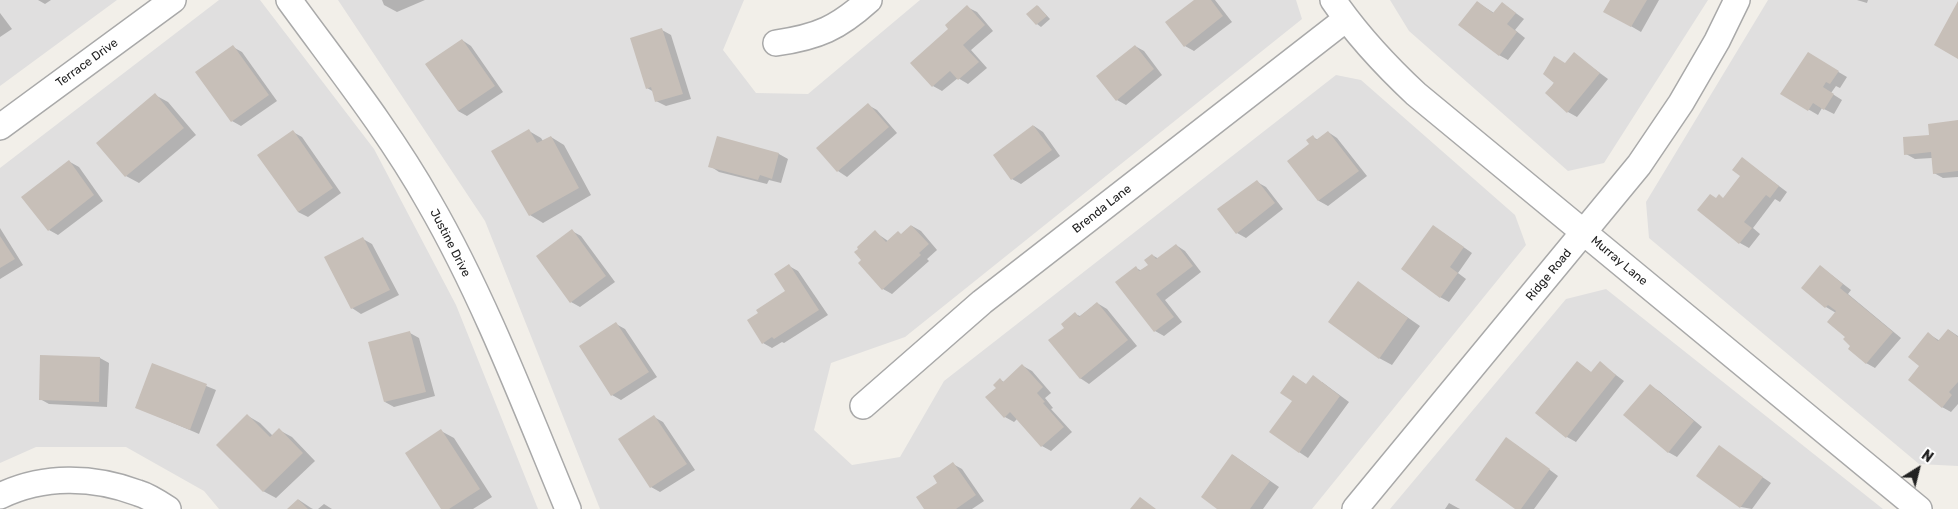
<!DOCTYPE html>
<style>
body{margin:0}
#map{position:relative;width:1958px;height:509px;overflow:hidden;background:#f2efe9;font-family:Rubik,sans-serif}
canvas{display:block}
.north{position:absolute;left:1893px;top:444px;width:50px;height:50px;-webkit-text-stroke:4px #fff;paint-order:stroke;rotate:36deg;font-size:14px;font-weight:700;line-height:20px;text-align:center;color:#222}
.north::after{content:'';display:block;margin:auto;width:18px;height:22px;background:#222;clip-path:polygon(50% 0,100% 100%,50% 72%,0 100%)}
</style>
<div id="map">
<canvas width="1958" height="509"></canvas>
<div class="north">N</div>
</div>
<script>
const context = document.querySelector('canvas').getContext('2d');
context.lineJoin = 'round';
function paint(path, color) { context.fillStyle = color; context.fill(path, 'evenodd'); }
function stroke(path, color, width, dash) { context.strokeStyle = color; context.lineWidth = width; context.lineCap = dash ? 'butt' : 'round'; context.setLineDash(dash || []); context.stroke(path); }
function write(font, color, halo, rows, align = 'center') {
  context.font = font + ' Rubik,sans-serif'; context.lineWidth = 4.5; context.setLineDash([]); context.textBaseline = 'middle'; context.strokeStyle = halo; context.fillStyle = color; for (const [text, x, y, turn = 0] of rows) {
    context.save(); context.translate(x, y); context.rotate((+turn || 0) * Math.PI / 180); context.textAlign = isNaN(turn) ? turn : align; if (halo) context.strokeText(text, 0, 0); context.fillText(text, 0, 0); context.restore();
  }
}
const residential = new Path2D(`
 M 0,0 L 117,0 L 0,86 Z
 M 219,0 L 260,0 L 374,149 L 456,305 L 538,509 L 219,509 L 204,491 L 126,447 L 36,447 L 0,463 L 0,168 Z
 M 338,0 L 744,0 L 723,50 L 756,93 L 808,94 L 920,0 L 1296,0 L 1302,19 L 905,337 L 831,363 L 814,430 L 852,465 L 900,457 L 944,381 L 1336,75 L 1361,80 L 1515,215 L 1526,245 L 1312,509 L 600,509 L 485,221 Z
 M 1390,0 L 1708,0 L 1604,163 L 1568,171 L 1409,31 Z
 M 1768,0 L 1958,0 L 1958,466 L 1919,464 L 1649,238 L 1646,202 Z
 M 1606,289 L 1883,509 L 1390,509 L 1566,299 Z`);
const shadow = new Path2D(`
 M 38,0 L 51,0 L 45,4 Z
 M 382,0 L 425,0 L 397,12 L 384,5 Z
 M 1196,0 L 1215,0 L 1232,22 L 1194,51 L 1185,46 Z
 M 1611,0 L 1659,0 L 1641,32 L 1605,11 Z
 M 1857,0 L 1868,0 L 1867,3 Z
 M 1477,2 L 1494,13 L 1502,3 L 1524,19 L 1515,30 L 1525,38 L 1508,60 L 1499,55 Z
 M 1038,6 L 1050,19 L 1041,27 L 1037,24 Z
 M 967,7 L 977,12 L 993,31 L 971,50 L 987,68 L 968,84 L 958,78 L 942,91 L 933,86 L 950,29 Z
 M 0,13 L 12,29 L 0,37 Z
 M 662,30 L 671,35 L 691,99 L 666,106 L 656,101 L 654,92 L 647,88 Z
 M 462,40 L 471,46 L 503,92 L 467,116 L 458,111 Z
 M 1135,46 L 1144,51 L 1162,75 L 1126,105 L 1117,100 Z
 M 233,47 L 242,52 L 277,101 L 241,126 L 232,121 Z
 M 1574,54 L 1608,79 L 1577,117 L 1568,112 L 1547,93 Z
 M 1808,54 L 1847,77 L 1840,88 L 1836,86 L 1831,93 L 1842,100 L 1834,114 L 1822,108 L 1818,115 L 1782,94 Z
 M 155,95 L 168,102 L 196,135 L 139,183 L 126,176 Z
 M 868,105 L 877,110 L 897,133 L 847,177 L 838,171 L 818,148 Z
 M 1958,122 L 1958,177 L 1943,178 L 1934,173 L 1932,158 L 1915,159 L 1906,154 L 1930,136 Z
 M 1034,126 L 1043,132 L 1060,156 L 1021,184 L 1012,179 L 995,155 Z
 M 529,131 L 541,138 L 543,141 L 551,137 L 564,145 L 591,195 L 543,223 L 530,215 Z
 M 293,132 L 302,137 L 341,193 L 308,217 L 298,212 Z
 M 1328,132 L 1337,138 L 1367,176 L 1328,206 L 1319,201 L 1289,161 L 1311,144 L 1313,137 L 1318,140 Z
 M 718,138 L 779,154 L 788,159 L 781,183 L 769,180 L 767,184 L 719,172 L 710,166 Z
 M 1743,159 L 1787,192 L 1780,202 L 1775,199 L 1753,228 L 1760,234 L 1749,248 L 1740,243 L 1717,199 L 1724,199 L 1741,176 Z
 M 70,162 L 79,167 L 103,201 L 58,235 L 49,230 Z
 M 1257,182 L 1266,187 L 1283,209 L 1246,238 L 1237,233 Z
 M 912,226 L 921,231 L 937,250 L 927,259 L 929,261 L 892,294 L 883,289 L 875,232 L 888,241 L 902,235 Z
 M 0,228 L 23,265 L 0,279 Z
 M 572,231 L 581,236 L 615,282 L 580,307 L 571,302 Z
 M 1442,232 L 1472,253 L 1458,273 L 1466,279 L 1449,302 L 1440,297 Z
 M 363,239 L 372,244 L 399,295 L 361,314 L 352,308 L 326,258 Z
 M 1176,245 L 1185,251 L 1201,272 L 1165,300 L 1182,322 L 1164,336 L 1155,331 L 1117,282 L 1136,268 L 1142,271 L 1149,265 L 1152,255 L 1159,259 Z
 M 789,266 L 798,271 L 828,315 L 784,343 L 782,342 L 772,348 L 763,343 L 787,292 Z
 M 1820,266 L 1851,290 L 1848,294 L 1901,338 L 1875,368 L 1866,363 L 1852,346 L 1846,337 L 1836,313 L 1826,307 Z
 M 1358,283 L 1420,326 L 1392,365 L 1379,358 Z
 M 1097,303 L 1107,309 L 1137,346 L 1089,384 L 1080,378 L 1065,328 L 1075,314 L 1080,316 Z
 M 616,324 L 625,329 L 657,377 L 621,400 L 612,395 Z
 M 1949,330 L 1958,336 L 1958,404 L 1951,412 L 1942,407 L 1921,366 L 1929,334 L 1940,341 Z
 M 410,333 L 419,338 L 435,396 L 394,407 L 385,402 Z
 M 100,358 L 109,363 L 107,407 L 49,404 L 40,399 Z
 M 1577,362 L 1592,373 L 1600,363 L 1624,381 L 1576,442 L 1567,437 Z
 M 153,364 L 216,390 L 199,434 L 136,407 Z
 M 1023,366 L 1032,371 L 1051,393 L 1045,398 L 1053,408 L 1051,409 L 1072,432 L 1051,451 L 1042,446 L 1017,419 L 1014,422 L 1005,417 L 997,388 L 1000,380 L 1004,382 Z
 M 1293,376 L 1307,385 L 1322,382 L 1349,402 L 1308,458 L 1299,452 L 1293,401 Z
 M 1650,386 L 1659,391 L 1702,427 L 1677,457 L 1668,452 Z
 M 248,416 L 260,423 L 273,436 L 279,430 L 292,437 L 315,461 L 276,498 L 263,491 Z
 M 654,417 L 663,422 L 695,470 L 660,492 L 651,487 Z
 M 441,431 L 454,438 L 492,497 L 473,509 L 442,509 Z
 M 1515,444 L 1558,476 L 1534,509 L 1517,509 Z
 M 1719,447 L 1771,483 L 1752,509 L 1741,507 L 1698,476 Z
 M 1233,455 L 1279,487 L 1263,509 L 1219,509 Z
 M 953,464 L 962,469 L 984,501 L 972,509 L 926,509 L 939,483 Z
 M 299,500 L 311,508 L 313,509 L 289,509 Z
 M 1449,503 L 1458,508 L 1460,509 L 1445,509 Z
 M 324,504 L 332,509 L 318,509 Z`);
const building = new Path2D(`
 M 1194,0 L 1211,0 L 1223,16 L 1184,47 L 1165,22 Z
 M 1610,0 L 1647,0 L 1631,27 L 1603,12 Z
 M 1477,1 L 1493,13 L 1502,2 L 1516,13 L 1507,24 L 1517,32 L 1499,56 L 1458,25 Z
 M 1958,1 L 1958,59 L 1934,45 Z
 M 967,5 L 985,25 L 963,45 L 979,62 L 958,80 L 950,71 L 932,87 L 910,63 L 948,29 L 945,25 Z
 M 1037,5 L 1047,16 L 1036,25 L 1026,14 Z
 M 662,28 L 683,94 L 655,102 L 651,87 L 646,89 L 630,38 Z
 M 462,39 L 495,86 L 458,111 L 425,64 Z
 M 233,45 L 269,95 L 231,122 L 195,72 Z
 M 1135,45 L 1154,69 L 1116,101 L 1096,76 Z
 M 1574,52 L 1600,73 L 1567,113 L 1545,93 L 1554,83 L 1543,74 L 1554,56 L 1565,63 Z
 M 1808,52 L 1839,71 L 1830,84 L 1826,82 L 1823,87 L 1834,94 L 1824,110 L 1813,103 L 1808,111 L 1780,94 Z
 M 155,93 L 184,128 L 125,177 L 96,143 Z
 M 868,103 L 889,127 L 837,172 L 816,148 Z
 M 1958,120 L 1958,171 L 1933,174 L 1931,152 L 1904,155 L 1903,137 L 1929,135 L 1928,124 Z
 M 1033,125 L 1052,150 L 1011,180 L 993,155 Z
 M 529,129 L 537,143 L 551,136 L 579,188 L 529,216 L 491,151 Z
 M 293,130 L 333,188 L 298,212 L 257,155 Z
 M 1328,131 L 1359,171 L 1318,201 L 1287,161 L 1309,144 L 1306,140 L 1313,135 L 1316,140 Z
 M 717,136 L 779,153 L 772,179 L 760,175 L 758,180 L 708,167 Z
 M 1742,157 L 1779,186 L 1770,198 L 1766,195 L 1744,222 L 1752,228 L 1739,244 L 1697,210 L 1710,194 L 1716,198 L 1719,194 L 1723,198 L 1740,176 L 1732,170 Z
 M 69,160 L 94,195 L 48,231 L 21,197 Z
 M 1257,180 L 1275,203 L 1236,234 L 1217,209 Z
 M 911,225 L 929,244 L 919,253 L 921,255 L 882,290 L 858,263 L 861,260 L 854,252 L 858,249 L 857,247 L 875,230 L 886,242 L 898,231 L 901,234 Z
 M 1433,225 L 1464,247 L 1450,267 L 1458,273 L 1440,298 L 1401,269 Z
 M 572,229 L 606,276 L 570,303 L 536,256 Z
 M 0,236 L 15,259 L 0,268 Z
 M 363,237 L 390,290 L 351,309 L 324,257 Z
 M 1176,244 L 1193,266 L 1156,294 L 1174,317 L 1154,332 L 1115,282 L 1136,266 L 1139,271 L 1148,265 L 1144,260 L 1152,254 L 1156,259 Z
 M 789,264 L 819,310 L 774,339 L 772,337 L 762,344 L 747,320 L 758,313 L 756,310 L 785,291 L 774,274 Z
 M 1820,265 L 1843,284 L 1840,288 L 1893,332 L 1866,364 L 1848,349 L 1850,346 L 1843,339 L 1845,337 L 1827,322 L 1836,311 L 1828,305 L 1825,308 L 1801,288 Z
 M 1358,281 L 1408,318 L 1379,359 L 1328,322 Z
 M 1097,302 L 1128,340 L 1080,379 L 1048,340 L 1064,328 L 1061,324 L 1075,312 L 1079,317 Z
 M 616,322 L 649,372 L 611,396 L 579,346 Z
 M 1948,329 L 1958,337 L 1958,382 L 1949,392 L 1952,395 L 1942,408 L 1908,380 L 1919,366 L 1908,357 L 1928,332 L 1938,341 Z
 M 410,331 L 426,392 L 384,402 L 368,342 Z
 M 40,355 L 100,357 L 99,402 L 39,400 Z
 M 1577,361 L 1591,372 L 1600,361 L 1616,375 L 1566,438 L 1535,413 Z
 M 152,363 L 207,384 L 190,430 L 135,408 Z
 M 1022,364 L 1043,387 L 1037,393 L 1045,402 L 1043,403 L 1064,427 L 1041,447 L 1010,412 L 1004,418 L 985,397 L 996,388 L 993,385 L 1000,378 L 1003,382 Z
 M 1293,375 L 1306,384 L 1313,375 L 1340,396 L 1299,453 L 1269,432 L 1292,401 L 1280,393 Z
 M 1650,384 L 1694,421 L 1668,453 L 1623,415 Z
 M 247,414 L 270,437 L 279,428 L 303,453 L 263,492 L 216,445 Z
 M 654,415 L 687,464 L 650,488 L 618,439 Z
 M 441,429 L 480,489 L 449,509 L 441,509 L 405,453 Z
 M 1506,437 L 1550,469 L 1521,509 L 1515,509 L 1475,480 Z
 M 1719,445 L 1763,477 L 1740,508 L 1696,476 Z
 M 1232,454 L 1270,481 L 1250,509 L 1217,509 L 1201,497 Z
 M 953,462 L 976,495 L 956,509 L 924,509 L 916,497 L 937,483 L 933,476 Z
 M 1140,497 L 1156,509 L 1130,509 Z
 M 298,499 L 308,509 L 287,509 Z`);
const minor = new Path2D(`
 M 289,0 C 337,66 389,131 429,202 C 484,297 526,408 568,509
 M 1333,0 C 1357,35 1385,65 1416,94 L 1919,509
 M 776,43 C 818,37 838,28 869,0
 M 0,127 L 173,0
 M 863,406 L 982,302 L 1346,19
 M 0,496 C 43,475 93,476 138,493 C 148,496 159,503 168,509
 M 1355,509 L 1639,165 L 1681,103 L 1717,41 L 1737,0`);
const streetNames = [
 ["Terrace Drive",87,63,-36],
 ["Brenda Lane",1102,209,-38],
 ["Justine Drive",450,243,63],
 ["Murray Lane",1619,261,40],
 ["Ridge Road",1549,275,-50]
];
paint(residential, '#e0dfdf');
paint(shadow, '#0003');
paint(building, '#c7bfb8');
stroke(minor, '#a9a9a9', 28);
stroke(minor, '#fff', 25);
write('12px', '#222', '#fff', streetNames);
</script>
